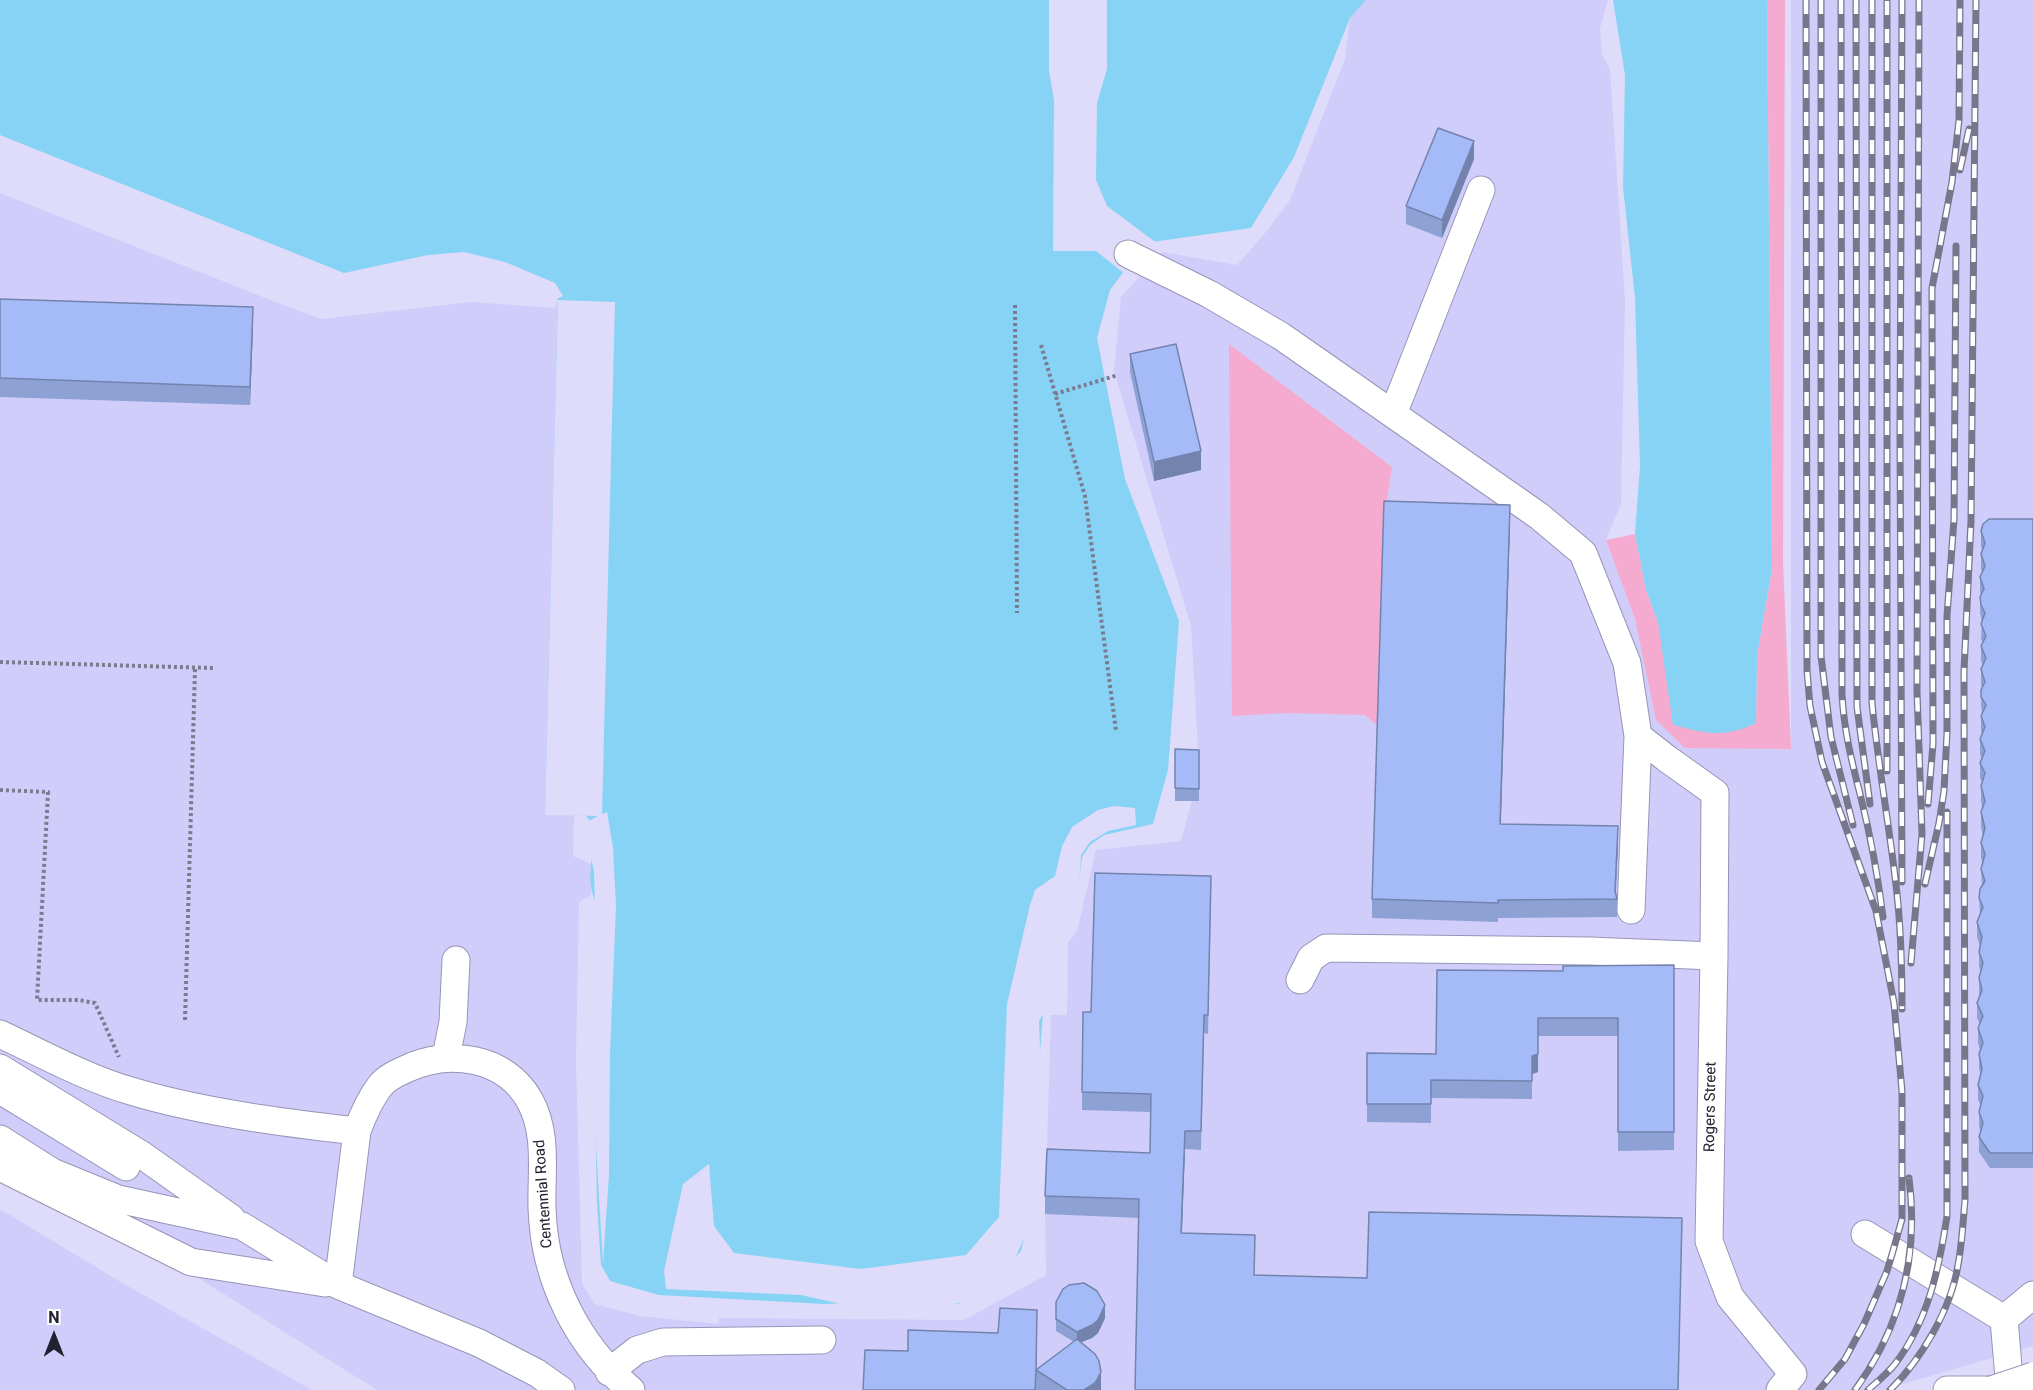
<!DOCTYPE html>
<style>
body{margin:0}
#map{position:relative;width:2033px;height:1390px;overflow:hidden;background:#dedcfa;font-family:Roboto,sans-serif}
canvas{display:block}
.north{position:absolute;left:24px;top:1306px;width:60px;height:60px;-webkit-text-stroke:4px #fff;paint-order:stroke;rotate:0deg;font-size:16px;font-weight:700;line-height:24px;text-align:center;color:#22212f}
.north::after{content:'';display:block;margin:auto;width:21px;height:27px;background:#22212f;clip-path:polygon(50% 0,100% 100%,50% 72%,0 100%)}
</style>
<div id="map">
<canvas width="2033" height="1390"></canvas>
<div class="north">N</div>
</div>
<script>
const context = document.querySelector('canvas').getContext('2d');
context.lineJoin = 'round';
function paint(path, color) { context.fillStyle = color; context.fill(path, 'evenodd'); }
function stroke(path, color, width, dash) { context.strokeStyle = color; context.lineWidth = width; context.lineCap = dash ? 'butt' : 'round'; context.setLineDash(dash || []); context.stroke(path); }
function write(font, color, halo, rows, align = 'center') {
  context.font = font + ' Roboto,sans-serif'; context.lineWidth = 4.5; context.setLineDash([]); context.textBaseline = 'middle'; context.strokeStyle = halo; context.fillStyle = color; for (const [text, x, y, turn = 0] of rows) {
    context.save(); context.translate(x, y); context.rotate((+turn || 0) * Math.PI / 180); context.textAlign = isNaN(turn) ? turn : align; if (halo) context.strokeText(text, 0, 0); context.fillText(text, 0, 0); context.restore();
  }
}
const built = new Path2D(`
 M 1366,0 L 1608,0 L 1600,29 L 1602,55 L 1610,69 L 1625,301 L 1621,504 L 1606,540 L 1635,619 L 1768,748 L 1791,748 L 1791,0 L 2033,0 L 2033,1346 L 1883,1390 L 377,1390 L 0,1154 L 0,193 L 273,301 L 321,319 L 472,302 L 555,308 L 558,300 L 602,816 L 574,816 L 573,856 L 591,864 L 591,895 L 579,902 L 576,1060 L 582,1284 L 595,1304 L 640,1316 L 718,1324 L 719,1318 L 964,1320 L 1046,1275 L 1045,1214 L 1051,1015 L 1067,1015 L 1068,942 L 1077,931 L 1096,850 L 1181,841 L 1194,793 L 1198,749 L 1191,626 L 1114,371 L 1121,297 L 1162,252 L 1237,265 L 1266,232 L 1290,200 L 1345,59 L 1350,18 Z
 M 0,1209 L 119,1281 L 312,1390 L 0,1390 Z`);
const green = new Path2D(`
 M 1767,0 L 1785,0 L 1783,563 L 1791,749 L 1685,748 L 1656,720 L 1635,619 L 1606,540 L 1635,534 L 1646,590 L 1658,622 L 1756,723 L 1757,655 L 1772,568 Z
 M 1229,344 L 1392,467 L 1384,519 L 1378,726 L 1365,715 L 1287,713 L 1232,716 Z`);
const water = new Path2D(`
 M 0,0 L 1366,0 L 1350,18 L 1294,157 L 1251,228 L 1145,243 L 1110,290 L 1097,338 L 1125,479 L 1179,621 L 1168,770 L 1153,824 L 1104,835 L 1090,845 L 1082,857 L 1077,897 L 1044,1000 L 1027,1224 L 1021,1251 L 987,1288 L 958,1304 L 896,1301 L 824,1304 L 659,1295 L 610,1281 L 601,1265 L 597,1203 L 594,1063 L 598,906 C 584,884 593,853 597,828 L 585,815 L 545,815 L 558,300 L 474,268 L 424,268 L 350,287 L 0,149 Z
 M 1613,0 L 1767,0 L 1772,568 L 1757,655 L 1756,723 C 1722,739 1707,733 1673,725 L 1658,622 L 1646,590 L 1635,534 L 1640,466 L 1635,298 L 1623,187 L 1625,75 Z`);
const pier = new Path2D(`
 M 1049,0 L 1107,0 L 1107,69 L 1097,103 L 1096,180 L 1107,206 L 1158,244 L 1147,246 L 1125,274 L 1096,251 L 1053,251 L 1054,100 L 1049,71 Z
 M 0,135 L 344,273 L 428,255 L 464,252 L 505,262 L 555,283 L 563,296 L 553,301 L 543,296 L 476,277 L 473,271 L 426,271 L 422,277 L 351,290 L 336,290 L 299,281 L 0,153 Z
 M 558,300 L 615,302 L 602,814 L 607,812 L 613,848 L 616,906 L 610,1053 L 609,1175 L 603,1264 L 591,1063 L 595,907 L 594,872 L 590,852 L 594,829 L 587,822 L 598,816 L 545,815 Z
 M 1114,806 L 1135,808 L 1136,825 L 1108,831 L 1090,842 L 1081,855 L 1078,903 L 1065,948 L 1046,1000 L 1046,1009 L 1039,1021 L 1041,1075 L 1030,1225 L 1012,1265 L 991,1288 L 966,1302 L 940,1306 L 896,1304 L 850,1306 L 801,1295 L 666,1289 L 664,1271 L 683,1184 L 709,1164 L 714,1226 L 734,1253 L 861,1269 L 966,1255 L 999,1217 L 1007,1004 L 1030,905 L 1035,890 L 1055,876 L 1062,846 L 1072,827 L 1098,810 Z`);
const path = new Path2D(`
 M 1015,305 L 1017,613
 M 1041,345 L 1085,496 L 1116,731
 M 1055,394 L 1118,375
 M 0,662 L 213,668
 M 0,790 L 48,792 L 37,1000 L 79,1000 L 95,1003 L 119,1057
 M 185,1020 L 195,669`);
const minor = new Path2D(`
 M 1128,254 L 1209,294 L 1281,336 L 1539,516 L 1583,553 L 1627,663 L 1638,736 L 1666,758 L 1715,793 L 1714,956 L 1709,1241 L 1730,1297 L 1793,1374 L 1780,1390
 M 1393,414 L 1481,190
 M 1631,910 L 1638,736
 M 1300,980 L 1311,958 L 1326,948 L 1590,951 L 1714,956
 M 0,1034 C 43,1054 86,1078 131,1091 C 200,1112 285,1123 357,1131
 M 446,1057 L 453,1022 L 456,960
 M 0,1068 L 142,1155 L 231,1218
 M 0,1090 L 126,1167
 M 0,1139 L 52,1172 L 118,1199 L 242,1226 L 338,1285 L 479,1343 L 537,1373 L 561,1390
 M 0,1167 L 191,1262 L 325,1283
 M 1865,1234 L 2004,1319 L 2010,1390 L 1947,1390
 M 338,1285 L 357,1131 C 363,1115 370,1099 380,1086 C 386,1078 397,1073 406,1069 C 449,1049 505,1056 530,1101 C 548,1134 541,1172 542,1208 C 544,1279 577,1345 631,1390
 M 2004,1319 L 2033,1295
 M 609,1372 L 637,1350 L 663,1342 L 822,1340`);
const rail = new Path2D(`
 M 1806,0 L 1807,670 L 1810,706 L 1822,762 L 1876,911 L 1894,1003 L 1902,1091 L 1902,1219 L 1893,1251 L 1887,1271 L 1864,1324 L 1845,1359 L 1819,1390
 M 1821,0 L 1821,656 L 1831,737 L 1853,825
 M 1841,0 L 1842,694 C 1844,732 1852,762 1861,798 C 1871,838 1878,877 1883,917
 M 1856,0 L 1857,707 L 1870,804
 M 1872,0 L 1872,703 C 1878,764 1889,824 1896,885 C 1901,926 1902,968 1902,1009
 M 1902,0 L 1900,431 L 1902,882
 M 1960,170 L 1969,129
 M 1887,771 L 1887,0
 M 1928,804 L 1933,744 L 1932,288 L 1952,182 L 1959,120 L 1960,0
 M 1925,884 L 1939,823 L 1944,791 L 1947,733 L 1947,616 L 1954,519 L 1956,246
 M 1911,963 L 1922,834 L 1917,691 L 1919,0
 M 1855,1390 C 1901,1327 1919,1256 1909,1178
 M 1868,1390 C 1877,1382 1887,1374 1895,1364 C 1928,1321 1939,1269 1947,1216 L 1947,812
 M 1890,1390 C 1921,1360 1951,1309 1958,1265 C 1962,1244 1963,1222 1965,1200 L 1964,671 L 1971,521 L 1976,0
 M 2027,1390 L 2033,1385`);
const minorBridge = new Path2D(`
 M 1991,1390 L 2033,1376`);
const wall = new Path2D(`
 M 1474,159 L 1442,238 L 1406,224 L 1406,206 Z
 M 0,299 L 253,326 L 250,405 L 0,397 Z
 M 1130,354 L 1201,470 L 1154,481 L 1130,372 Z
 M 2033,519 L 2033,1168 L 1990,1168 L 1979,1152 L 1979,1137 L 1981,1132 L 1979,1127 L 1979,1112 L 1981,1106 L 1978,1100 L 1978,1085 L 1981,1076 L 1979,1069 L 1979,1054 L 1980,1050 L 1978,1043 L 1978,1028 L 1980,1024 L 1977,1018 L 1977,1003 L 1980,997 L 1979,993 L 1979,978 L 1981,971 L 1979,967 L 1979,952 L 1980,946 L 1977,937 L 1977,922 L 1980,914 L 1979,898 L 1982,886 L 1981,869 L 1983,863 L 1981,858 L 1981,843 L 1983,836 L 1981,827 L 1981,812 L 1982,807 L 1981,801 L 1981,786 L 1982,782 L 1980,778 L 1980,763 L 1982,759 L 1980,754 L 1980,739 L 1982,734 L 1981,731 L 1981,716 L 1982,713 L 1981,705 L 1982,688 L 1981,685 L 1981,669 L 1983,665 L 1981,661 L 1981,646 L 1983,643 L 1981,639 L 1982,622 L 1980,612 L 1981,596 L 1980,592 L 1980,577 L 1982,572 L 1981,569 L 1981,554 L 1982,550 L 1981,546 L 1981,531 Z
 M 1510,523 L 1501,824 L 1618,845 L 1616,894 L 1617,899 L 1617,917 L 1498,918 L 1498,922 L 1372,918 L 1372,899 Z
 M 1175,749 L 1199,750 L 1199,801 L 1175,801 Z
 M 1211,895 L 1208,1034 L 1204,1033 L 1201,1150 L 1185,1149 L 1182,1233 L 1255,1275 L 1367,1278 L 1682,1218 L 1135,1390 L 1139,1218 L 1045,1214 L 1045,1196 L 1150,1153 L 1151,1112 L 1082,1110 L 1082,1092 L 1091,1012 Z
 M 1674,965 L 1674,1150 L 1618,1151 L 1618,1036 L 1538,1036 L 1538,1072 L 1532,1074 L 1532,1099 L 1431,1098 L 1431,1123 L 1367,1122 L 1367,1053 L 1436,1054 L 1563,971 Z
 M 1056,1302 L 1105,1318 L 1098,1333 L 1092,1338 L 1081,1342 L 1101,1390 L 863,1390 L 908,1351 L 998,1333 L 1037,1332 L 1036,1369 L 1074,1342 L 1056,1331 Z`);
const shadedWall = new Path2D(`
 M 1474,141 L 1474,159 L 1442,238 L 1442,220 Z
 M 253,307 L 253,326 L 250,405 L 250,387 Z
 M 1201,451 L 1201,470 L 1154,481 L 1154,462 Z
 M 1510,505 L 1510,523 L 1500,842 L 1500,824 Z
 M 1618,826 L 1618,845 L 1615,899 Z
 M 1538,1036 L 1538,1072 L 1532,1074 L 1532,1099 L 1532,1056 Z
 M 1185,1131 L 1185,1149 L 1181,1252 L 1181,1233 Z
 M 1105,1305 L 1105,1318 L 1098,1333 L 1092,1338 L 1077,1344 L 1077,1332 Z
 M 1101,1372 L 1101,1390 L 1084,1390 Z`);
const building = new Path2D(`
 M 1438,128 L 1474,141 L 1442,220 L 1406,206 Z
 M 0,299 L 253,307 L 250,387 L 0,378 Z
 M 1176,344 L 1201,451 L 1154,462 L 1130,354 Z
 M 1384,501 L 1510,505 L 1500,824 L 1618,826 L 1615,891 L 1617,899 L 1498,900 L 1498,903 L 1372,899 Z
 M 1989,519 L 2033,519 L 2033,1153 L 1990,1153 L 1979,1137 L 1983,1123 L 1979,1112 L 1983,1096 L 1978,1085 L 1982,1069 L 1979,1054 L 1983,1043 L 1978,1028 L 1983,1016 L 1977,1003 L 1982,990 L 1979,978 L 1983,963 L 1979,952 L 1982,937 L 1977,922 L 1983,907 L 1979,898 L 1980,889 L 1985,881 L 1981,869 L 1985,854 L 1981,843 L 1985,828 L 1981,812 L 1985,801 L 1981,786 L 1985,773 L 1980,763 L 1985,751 L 1980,739 L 1985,727 L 1981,716 L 1986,705 L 1981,697 L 1981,690 L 1985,682 L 1981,669 L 1986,658 L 1981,646 L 1986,636 L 1981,624 L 1985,613 L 1981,605 L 1980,597 L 1984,589 L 1980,577 L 1985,566 L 1981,554 L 1985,543 L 1981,531 L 1983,524 Z
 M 1175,749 L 1199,750 L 1199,789 L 1175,788 Z
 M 1095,873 L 1211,876 L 1208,1015 L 1204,1015 L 1201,1131 L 1185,1131 L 1181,1233 L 1255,1235 L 1254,1275 L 1367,1278 L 1369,1212 L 1682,1218 L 1678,1390 L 1135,1390 L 1139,1199 L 1045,1196 L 1047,1149 L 1150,1153 L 1151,1094 L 1082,1092 L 1083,1012 L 1091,1012 Z
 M 1674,965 L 1674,1132 L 1618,1132 L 1618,1018 L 1538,1018 L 1538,1054 L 1532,1056 L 1532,1081 L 1431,1080 L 1431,1104 L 1367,1104 L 1367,1053 L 1436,1054 L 1437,970 L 1563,971 L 1563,966 Z
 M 1084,1283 L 1097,1291 L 1105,1305 L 1098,1320 L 1092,1325 L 1077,1332 L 1056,1319 L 1056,1302 L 1063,1289 L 1069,1285 Z
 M 1000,1308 L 1037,1310 L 1036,1370 L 1077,1339 L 1095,1354 L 1099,1361 L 1101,1372 L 1095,1383 L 1084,1390 L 1067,1390 L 1036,1370 L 1035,1390 L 863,1390 L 865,1350 L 908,1351 L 908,1330 L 998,1333 Z`);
const streetNames = [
 ["Rogers Street",1711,1107,-89],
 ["Centennial Road",544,1194,-94]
];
paint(built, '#d1cdfa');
paint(green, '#f4abcf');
paint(water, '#86d3f5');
paint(pier, '#dedcfa');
stroke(minor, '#9794b7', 29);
stroke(path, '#7b7a8f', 4, [3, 3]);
stroke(minor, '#fff', 27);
stroke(rail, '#77768b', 7);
stroke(rail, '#fff', 4.5, [14]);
stroke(minorBridge, '#9794b7', 29, []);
stroke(minorBridge, '#fff', 27);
paint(wall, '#8da1d5');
paint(shadedWall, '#7383ae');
paint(building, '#a4bbf8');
stroke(building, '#7383ae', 1.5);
write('15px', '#22212f', '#fff', streetNames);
</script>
